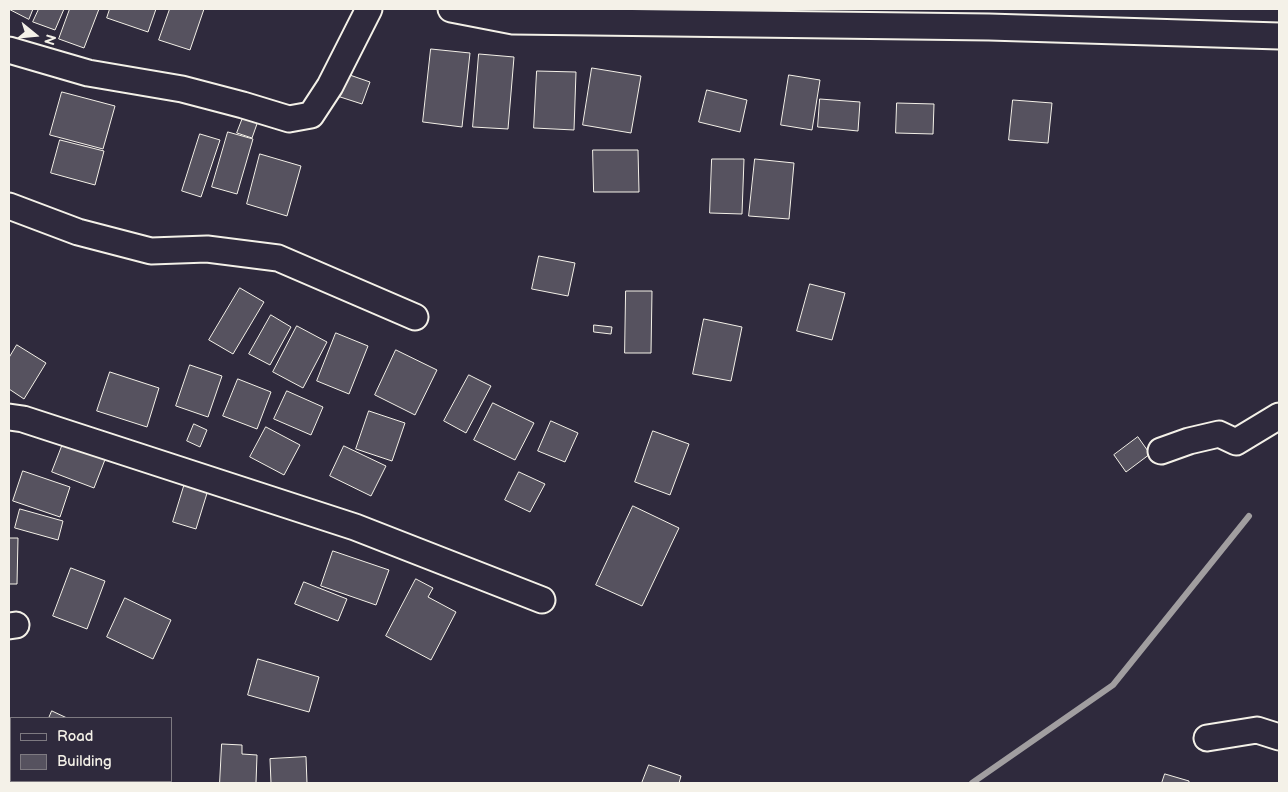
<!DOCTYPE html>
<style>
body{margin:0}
#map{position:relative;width:1288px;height:792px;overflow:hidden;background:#2f2a3d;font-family:"Balsamiq Sans",sans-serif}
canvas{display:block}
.frame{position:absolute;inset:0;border:10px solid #f4f1e8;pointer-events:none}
.legend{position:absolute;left:10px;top:717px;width:162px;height:65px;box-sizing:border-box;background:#2f2a3d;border:1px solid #7e7a81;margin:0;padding:6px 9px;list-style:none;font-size:15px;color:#f4f1e8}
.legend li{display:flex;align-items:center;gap:10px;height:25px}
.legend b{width:25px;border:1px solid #7e7a81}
.north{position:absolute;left:10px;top:10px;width:50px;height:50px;-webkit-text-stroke:4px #2f2a3d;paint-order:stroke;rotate:107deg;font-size:14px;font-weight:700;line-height:20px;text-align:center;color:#f4f1e8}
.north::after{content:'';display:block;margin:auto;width:18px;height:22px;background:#f4f1e8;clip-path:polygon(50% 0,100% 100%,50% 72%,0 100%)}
</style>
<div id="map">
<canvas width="1288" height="792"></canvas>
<div class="frame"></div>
<ul class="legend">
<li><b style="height:6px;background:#2f2a3d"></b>Road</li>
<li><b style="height:14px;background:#56525f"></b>Building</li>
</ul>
<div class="north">N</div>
</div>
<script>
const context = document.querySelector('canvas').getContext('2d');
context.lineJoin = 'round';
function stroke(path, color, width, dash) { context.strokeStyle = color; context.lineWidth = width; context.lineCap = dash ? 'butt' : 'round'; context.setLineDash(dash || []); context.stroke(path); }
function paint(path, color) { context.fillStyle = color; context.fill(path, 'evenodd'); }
const stream = new Path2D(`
 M 972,783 L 1113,685 L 1249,516`);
const building = new Path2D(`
 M 9,9 L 33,9 L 29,19 Z
 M 39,9 L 64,9 L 55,30 L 33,22 Z
 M 70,9 L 99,9 L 84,48 L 59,39 Z
 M 110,9 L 156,9 L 148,32 L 107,18 Z
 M 170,9 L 204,9 L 190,50 L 159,40 Z
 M 431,49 L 470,53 L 462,127 L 423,122 Z
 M 479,54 L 514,57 L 508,129 L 473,127 Z
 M 592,68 L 641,76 L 631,133 L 583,125 Z
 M 537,71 L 576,72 L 574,130 L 534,128 Z
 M 341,72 L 370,82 L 362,104 L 334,95 Z
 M 789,75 L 820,80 L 812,130 L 781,125 Z
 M 707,90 L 747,100 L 740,132 L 699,122 Z
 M 62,92 L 115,106 L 103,149 L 50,135 Z
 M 820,99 L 860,102 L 858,131 L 818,127 Z
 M 1013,100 L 1052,103 L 1048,143 L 1009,140 Z
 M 897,103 L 934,104 L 933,134 L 896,133 Z
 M 244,115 L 258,121 L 252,138 L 237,133 Z
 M 228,132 L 253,139 L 237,194 L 212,187 Z
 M 200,134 L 220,140 L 201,197 L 182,191 Z
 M 60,140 L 104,151 L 95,185 L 51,173 Z
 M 593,150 L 638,150 L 639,192 L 594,192 Z
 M 260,154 L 301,166 L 287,216 L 247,204 Z
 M 712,159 L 744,159 L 742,214 L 710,213 Z
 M 755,159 L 794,163 L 789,219 L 749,216 Z
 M 539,256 L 575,263 L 568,296 L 532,289 Z
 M 810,284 L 845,293 L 832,340 L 797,331 Z
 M 240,288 L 264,302 L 233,354 L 209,340 Z
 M 626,291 L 652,291 L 651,353 L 625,353 Z
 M 271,315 L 291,327 L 270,365 L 249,354 Z
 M 704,319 L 742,327 L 731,381 L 693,374 Z
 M 594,325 L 612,327 L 611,334 L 594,332 Z
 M 297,326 L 327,342 L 303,388 L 273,372 Z
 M 336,333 L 368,346 L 349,394 L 317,381 Z
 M 17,345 L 46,363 L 24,399 L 9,389 L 9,358 Z
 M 396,350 L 437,370 L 415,415 L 375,395 Z
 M 190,365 L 222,376 L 208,417 L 176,406 Z
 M 110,372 L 159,388 L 147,427 L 97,411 Z
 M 469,375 L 491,386 L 466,433 L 444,421 Z
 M 238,379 L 271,392 L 257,429 L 223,416 Z
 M 287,391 L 323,407 L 311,435 L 274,419 Z
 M 493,403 L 534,423 L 515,460 L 474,440 Z
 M 369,411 L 405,423 L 392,461 L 356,449 Z
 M 551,421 L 578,433 L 565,462 L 538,451 Z
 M 194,424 L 207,430 L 200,447 L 187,441 Z
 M 266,427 L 300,445 L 284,475 L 250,457 Z
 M 653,431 L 689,444 L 670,495 L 635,482 Z
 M 1138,437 L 1150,454 L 1126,472 L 1114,455 Z
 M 64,441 L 106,457 L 94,488 L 52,472 Z
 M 344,446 L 386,466 L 371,496 L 330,476 Z
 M 23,471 L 70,487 L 60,517 L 13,501 Z
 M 519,472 L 545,484 L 530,512 L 505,500 Z
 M 185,483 L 208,490 L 196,529 L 173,522 Z
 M 633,506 L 679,528 L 642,606 L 596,585 Z
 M 20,509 L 63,521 L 58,540 L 15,528 Z
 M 9,538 L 18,538 L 17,584 L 9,584 Z
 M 333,551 L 389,570 L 376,605 L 321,586 Z
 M 71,568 L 105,581 L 87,629 L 53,616 Z
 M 416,579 L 433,588 L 428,597 L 456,612 L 431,660 L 386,636 Z
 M 304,582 L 347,599 L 338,621 L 295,604 Z
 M 125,598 L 171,620 L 153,659 L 107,637 Z
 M 258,659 L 319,677 L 309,712 L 248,695 Z
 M 52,711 L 67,718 L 49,718 Z
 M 222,744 L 242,745 L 242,754 L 257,755 L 256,783 L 220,783 Z
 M 306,757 L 307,783 L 271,783 L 270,759 Z
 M 649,765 L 681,776 L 679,783 L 642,783 Z
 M 1165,774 L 1189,781 L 1189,783 L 1162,783 Z`);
const street = new Path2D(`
 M 451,9 L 513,21 L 989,27 L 1279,36
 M 9,50 L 88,73 L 182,89 L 243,105 L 289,119 L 311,115 L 330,86 L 369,9
 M 9,206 L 78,232 L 151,251 L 207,249 L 278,258 L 415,317
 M 9,417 L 23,419 L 355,527 L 542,600
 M 1161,451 L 1189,441 L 1219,434 L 1236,442 L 1279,416
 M 9,626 L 16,625
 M 1207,738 L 1257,730 L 1279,737`);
stroke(stream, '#a19ea0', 6);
paint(building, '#56525f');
stroke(building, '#f4f1e8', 1);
stroke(street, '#f4f1e8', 29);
stroke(street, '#2f2a3d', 25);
</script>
